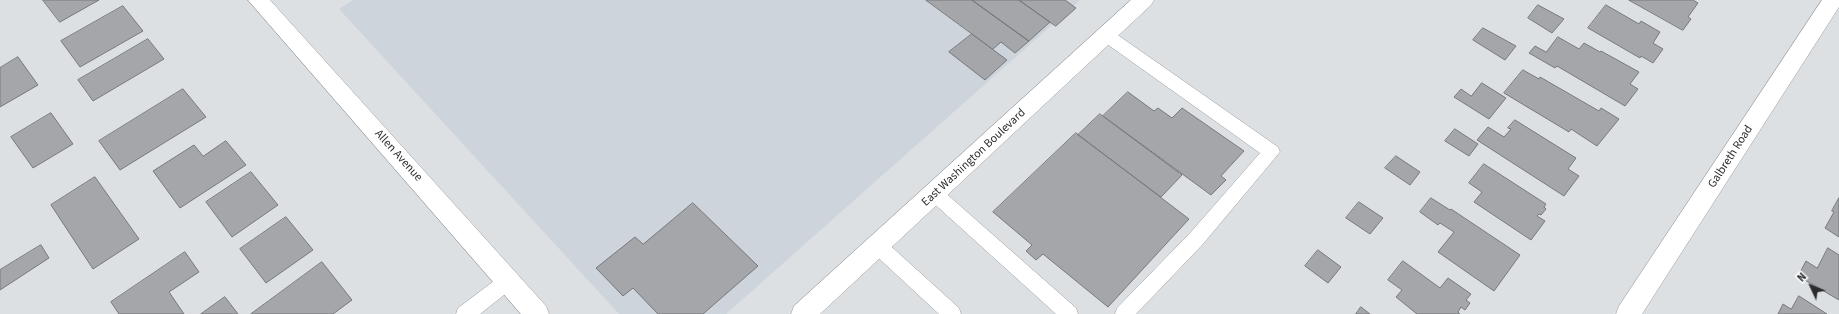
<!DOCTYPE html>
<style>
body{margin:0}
#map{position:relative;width:1839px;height:314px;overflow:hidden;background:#dde0e3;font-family:"Source Sans 3",sans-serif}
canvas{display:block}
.north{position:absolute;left:1791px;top:266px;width:40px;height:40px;-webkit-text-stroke:3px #fff;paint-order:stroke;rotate:314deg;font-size:11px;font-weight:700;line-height:16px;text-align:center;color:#2b2c2d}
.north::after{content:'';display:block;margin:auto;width:14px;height:18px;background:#2b2c2d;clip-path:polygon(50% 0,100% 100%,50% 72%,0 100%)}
</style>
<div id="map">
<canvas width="1839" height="314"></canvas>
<div class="north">N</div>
</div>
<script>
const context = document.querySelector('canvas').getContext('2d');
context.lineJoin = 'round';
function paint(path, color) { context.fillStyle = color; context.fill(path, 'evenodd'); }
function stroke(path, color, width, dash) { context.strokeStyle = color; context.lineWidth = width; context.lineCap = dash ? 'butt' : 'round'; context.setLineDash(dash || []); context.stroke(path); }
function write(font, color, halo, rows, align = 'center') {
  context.font = font + ' "Source Sans 3",sans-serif'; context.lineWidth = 4; context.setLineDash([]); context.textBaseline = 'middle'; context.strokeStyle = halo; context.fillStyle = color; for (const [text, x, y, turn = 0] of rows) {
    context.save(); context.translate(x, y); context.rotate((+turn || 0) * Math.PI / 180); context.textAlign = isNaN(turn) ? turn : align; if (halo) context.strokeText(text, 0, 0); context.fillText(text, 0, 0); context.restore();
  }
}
const built = new Path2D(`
 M 353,0 L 1080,0 L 726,314 L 619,314 L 339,9 Z`);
const building = new Path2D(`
 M 43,0 L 99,0 L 60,22 Z
 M 926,0 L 972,0 L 1029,41 L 1015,53 L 1001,42 L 993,49 Z
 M 972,0 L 1019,0 L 1050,22 L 1029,41 Z
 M 1019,0 L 1065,0 L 1076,8 L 1056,26 Z
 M 1629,0 L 1693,0 L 1698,3 L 1688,17 L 1691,19 L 1683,30 Z
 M 1538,5 L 1564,19 L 1552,33 L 1528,18 Z
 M 1606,5 L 1639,24 L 1641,21 L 1660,32 L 1653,43 L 1663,49 L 1653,63 L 1641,56 L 1640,58 L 1588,28 Z
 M 123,6 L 143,31 L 80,67 L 61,41 Z
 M 1483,28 L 1516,46 L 1505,60 L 1473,40 Z
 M 972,34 L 1007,60 L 985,80 L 949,52 Z
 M 1558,37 L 1579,49 L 1584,43 L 1600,52 L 1601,51 L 1639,72 L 1630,84 L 1638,89 L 1625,106 L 1557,66 L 1555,68 L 1529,53 L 1535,46 L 1546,52 Z
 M 148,39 L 164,59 L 93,101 L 78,80 Z
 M 18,57 L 38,85 L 0,107 L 0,68 Z
 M 1523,70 L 1539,79 L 1540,77 L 1599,111 L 1601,108 L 1619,119 L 1597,146 L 1571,129 L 1569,132 L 1504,93 Z
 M 1482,83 L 1506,98 L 1489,119 L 1454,97 L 1461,89 L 1471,96 Z
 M 183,89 L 206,117 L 120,170 L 99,141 Z
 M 1128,92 L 1154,111 L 1158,108 L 1172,118 L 1182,108 L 1244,151 L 1221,176 L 1226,180 L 1211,195 L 1103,116 Z
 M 51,113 L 73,144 L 33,168 L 11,137 Z
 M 1100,114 L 1182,175 L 1161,197 L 1078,135 Z
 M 1515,120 L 1576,158 L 1568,169 L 1579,176 L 1564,196 L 1477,140 L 1488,127 L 1504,137 L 1511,129 L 1508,128 Z
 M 1455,129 L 1478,144 L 1469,156 L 1445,141 Z
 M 1076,133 L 1189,219 L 1108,307 L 1043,254 L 1036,260 L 1026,251 L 1032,245 L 993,212 Z
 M 226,141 L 246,165 L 180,208 L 153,171 L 194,145 L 203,156 Z
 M 1396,156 L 1420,172 L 1410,185 L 1385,168 Z
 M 1484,164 L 1546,204 L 1544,207 L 1546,209 L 1541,215 L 1539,214 L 1537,216 L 1545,221 L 1531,240 L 1474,202 L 1482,192 L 1469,183 Z
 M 251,172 L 278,205 L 232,237 L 206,202 Z
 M 95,177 L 139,239 L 93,269 L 51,205 Z
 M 1431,198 L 1450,210 L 1451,209 L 1520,255 L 1494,291 L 1438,252 L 1454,232 L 1440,223 L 1438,225 L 1420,212 Z
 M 1839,198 L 1839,237 L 1825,228 L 1834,212 L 1832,211 Z
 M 1359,202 L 1383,218 L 1370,234 L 1346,218 Z
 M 693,203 L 758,266 L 703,314 L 658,314 L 633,288 L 623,296 L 596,268 L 635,237 L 643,244 Z
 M 286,217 L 313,250 L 266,283 L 240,249 Z
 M 41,245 L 49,258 L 0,290 L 0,270 Z
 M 1828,248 L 1839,255 L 1839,300 L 1798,276 L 1806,261 L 1817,268 Z
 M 1318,250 L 1341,267 L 1328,283 L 1305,266 Z
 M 185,252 L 199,272 L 169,292 L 184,314 L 119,314 L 111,302 Z
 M 1403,261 L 1440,288 L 1448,278 L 1471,294 L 1466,300 L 1470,303 L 1465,310 L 1461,307 L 1458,312 L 1460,314 L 1417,314 L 1396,297 L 1402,290 L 1388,280 Z
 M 322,262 L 352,300 L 333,314 L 251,314 Z
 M 1799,296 L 1827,314 L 1778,314 L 1783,304 L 1791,309 Z
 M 225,297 L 238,314 L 201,314 Z
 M 1361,307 L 1370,314 L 1356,314 Z`);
const lane = new Path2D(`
 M 1106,29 L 1112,31 L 1278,147 L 1280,152 L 1203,244 L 1136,314 L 1115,314 L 1117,308 L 1191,232 L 1260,153 L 1100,39 L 1098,35 L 1100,31 Z
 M 935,186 L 941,189 L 1076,308 L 1078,314 L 1056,314 L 929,199 L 926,194 L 929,189 Z
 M 878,238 L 884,240 L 959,308 L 961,314 L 939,314 L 872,252 L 869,246 L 872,240 Z
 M 508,273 L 514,275 L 517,281 L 514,287 L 480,314 L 456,314 L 458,308 L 502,275 Z`);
const street = new Path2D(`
 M 1822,0 L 1839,0 L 1839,7 L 1642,314 L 1616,314 L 1619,306 Z`);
const secondary = new Path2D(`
 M 248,0 L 270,0 L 546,306 L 549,314 L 521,314 Z
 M 1131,0 L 1154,0 L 1151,5 L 820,314 L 791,314 L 794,306 Z`);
const streetNames = [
 ["Allen Avenue",398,156,48],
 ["Galbreth Road",1731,157,-57],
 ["East Washington Boulevard",974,158,-43]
];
paint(built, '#cdd4dc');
paint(building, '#a4a6a9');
stroke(building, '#77797c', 1);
stroke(lane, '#989a9d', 1);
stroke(street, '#989a9d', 1);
stroke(secondary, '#989a9d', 1);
paint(lane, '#fff');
paint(street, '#fff');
paint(secondary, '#fff');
write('12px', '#2b2c2d', '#fff', streetNames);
</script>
